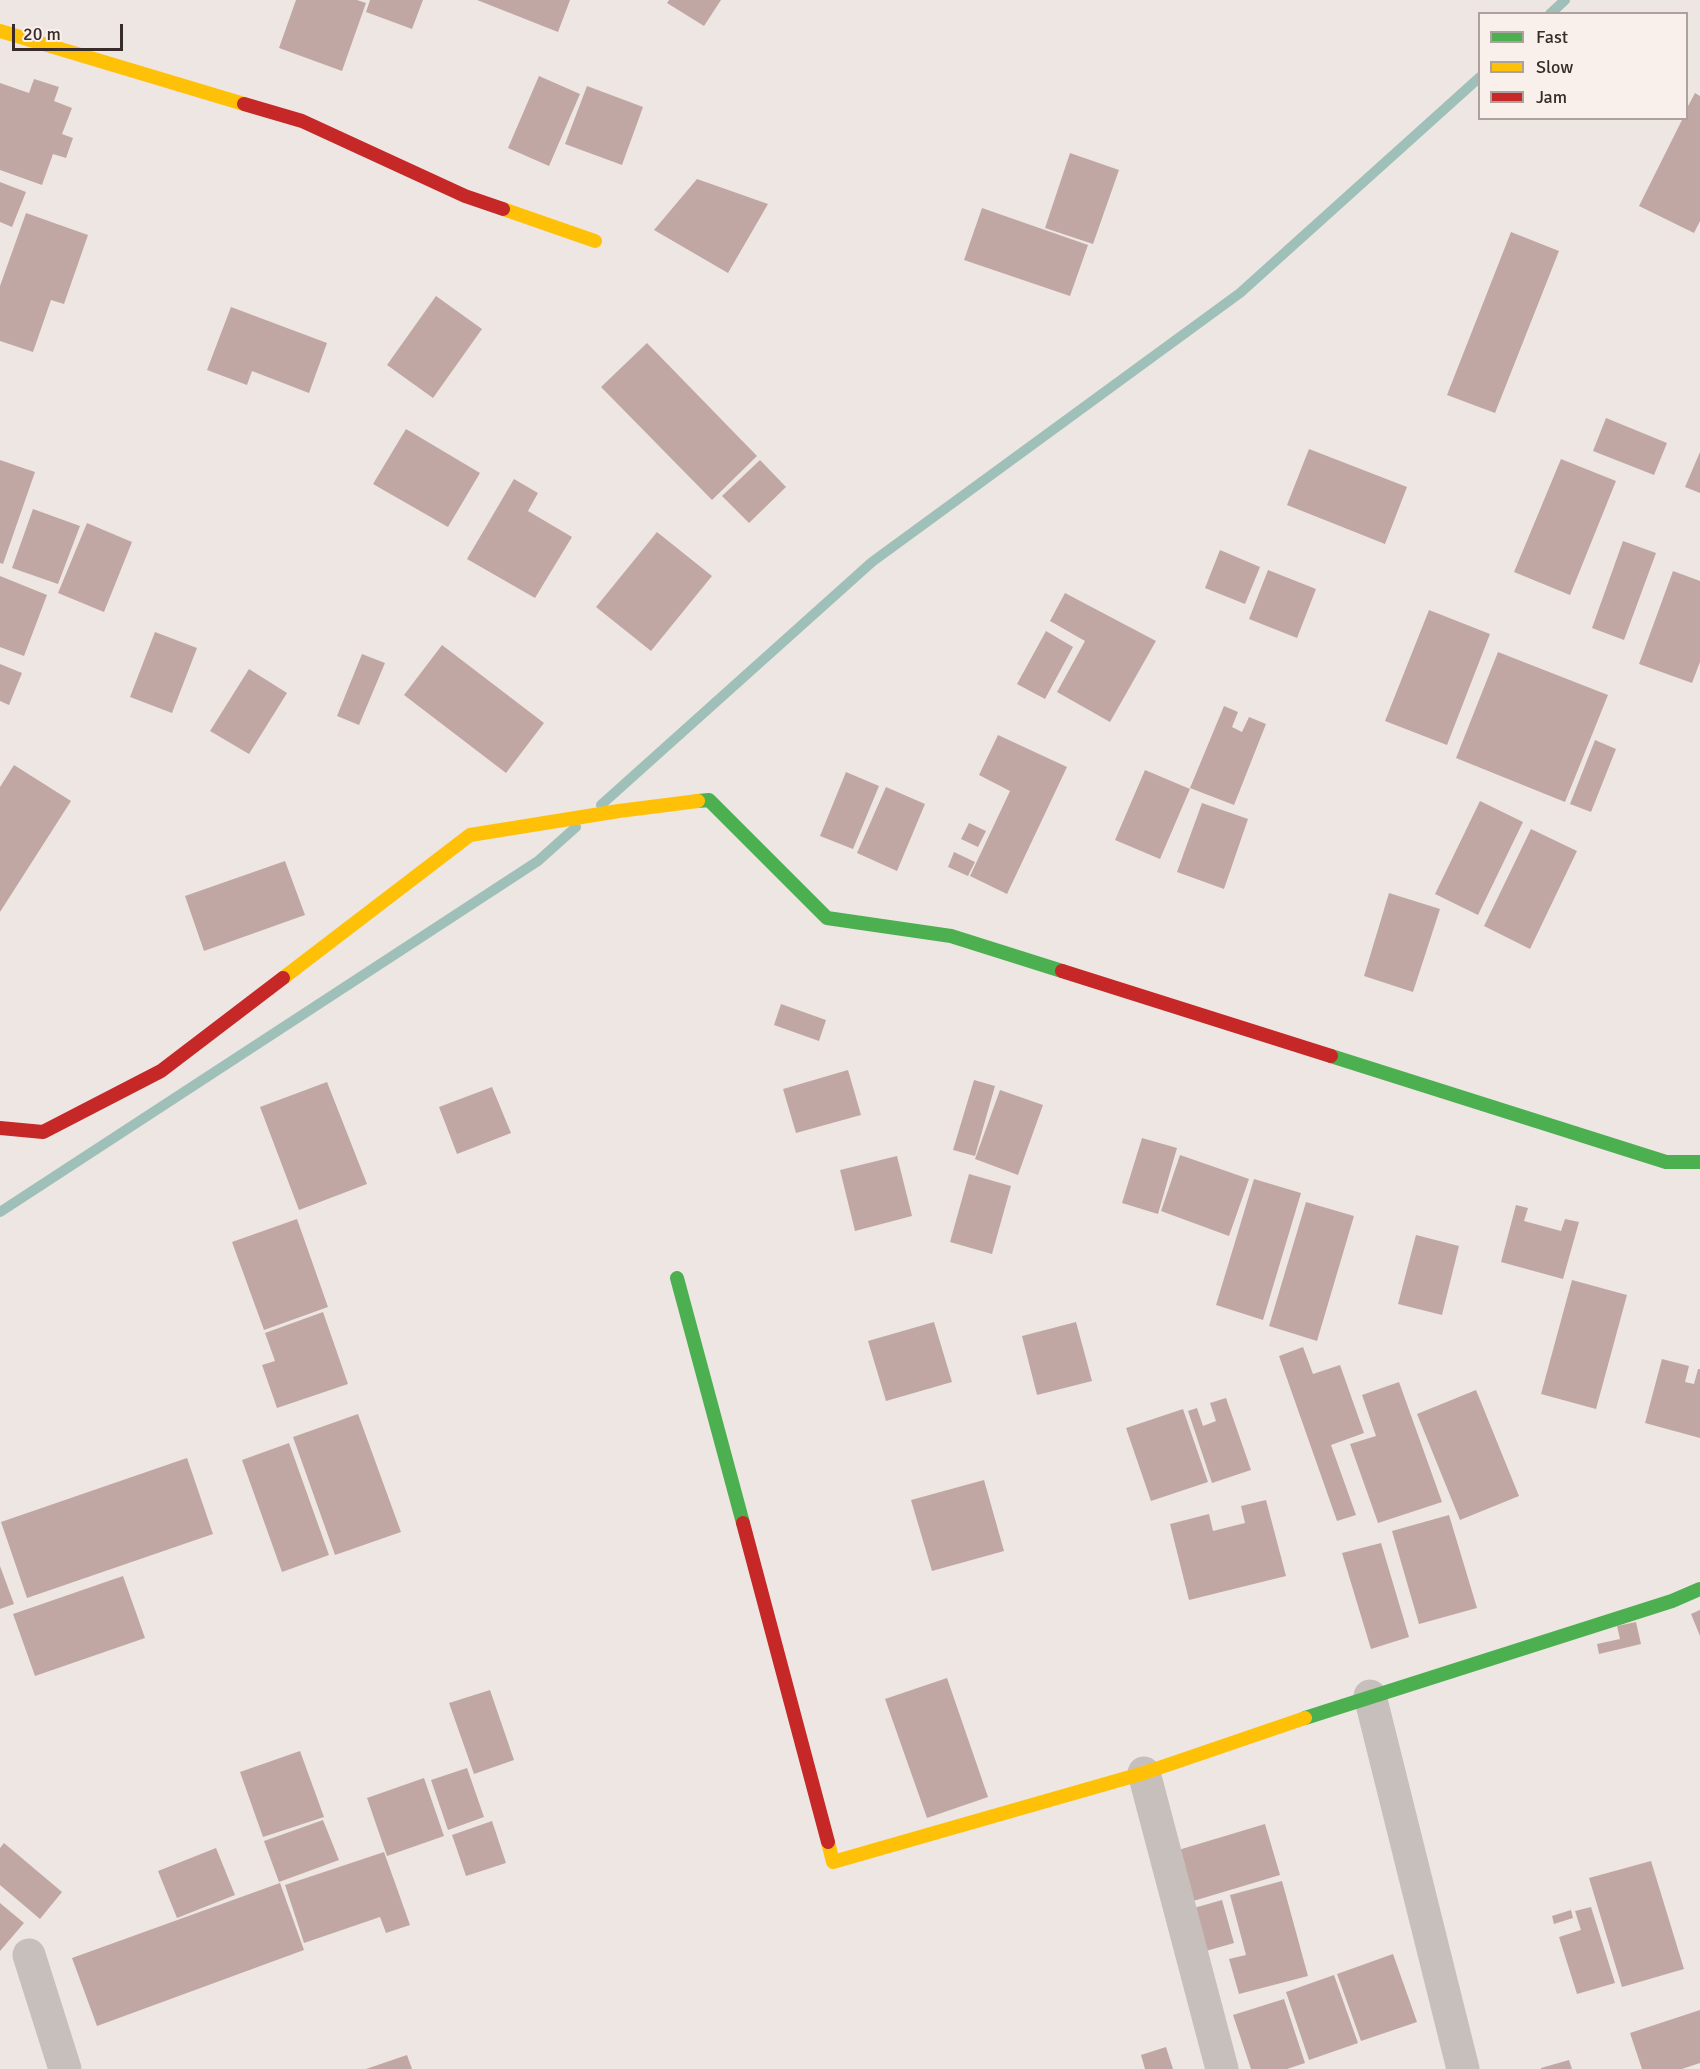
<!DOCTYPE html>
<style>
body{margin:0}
#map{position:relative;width:1700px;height:2069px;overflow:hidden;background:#eee6e2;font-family:Signika,sans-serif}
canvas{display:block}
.legend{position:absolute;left:1478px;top:12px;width:210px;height:108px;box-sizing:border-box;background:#faf0eb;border:2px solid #aca19e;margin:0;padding:8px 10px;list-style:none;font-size:18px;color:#382b2a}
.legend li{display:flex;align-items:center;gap:12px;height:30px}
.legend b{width:30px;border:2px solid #aca19e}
.scale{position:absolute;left:12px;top:24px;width:111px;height:27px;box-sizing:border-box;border:3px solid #382b2a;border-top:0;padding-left:8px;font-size:18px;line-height:21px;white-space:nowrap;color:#382b2a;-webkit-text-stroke:4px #faf0eb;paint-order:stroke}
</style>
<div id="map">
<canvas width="1700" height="2069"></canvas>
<ul class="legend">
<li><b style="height:8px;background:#4caf50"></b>Fast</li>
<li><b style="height:8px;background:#ffc107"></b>Slow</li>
<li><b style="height:8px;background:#c62828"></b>Jam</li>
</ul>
<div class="scale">20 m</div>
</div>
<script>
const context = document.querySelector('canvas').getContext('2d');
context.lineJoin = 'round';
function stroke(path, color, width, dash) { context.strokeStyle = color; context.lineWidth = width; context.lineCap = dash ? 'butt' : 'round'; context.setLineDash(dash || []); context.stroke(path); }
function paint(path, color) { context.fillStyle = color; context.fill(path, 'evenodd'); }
const stream = new Path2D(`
 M 1550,14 L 1565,0
 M 601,805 L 872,562 L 1240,293 L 1480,77
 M 0,1212 L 538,861 L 576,827`);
const building = new Path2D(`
 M 296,0 L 357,0 L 366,3 L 342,71 L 279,48 Z
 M 370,0 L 423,0 L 412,29 L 366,12 Z
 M 477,0 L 570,0 L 558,32 Z
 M 669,0 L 721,0 L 704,26 L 667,3 Z
 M 539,76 L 580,94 L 549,166 L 508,148 Z
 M 34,79 L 59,87 L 54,101 L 72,108 L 62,134 L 73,138 L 66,158 L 53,154 L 42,185 L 0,170 L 0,83 L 29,93 Z
 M 587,86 L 643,107 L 622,165 L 565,144 Z
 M 1695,93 L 1700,96 L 1700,221 L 1694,233 L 1639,206 L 1683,118 L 1686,118 L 1686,110 Z
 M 1070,153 L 1119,170 L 1093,244 L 1045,228 Z
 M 697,179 L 768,204 L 728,273 L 654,230 Z
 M 0,182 L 26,192 L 12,227 L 0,222 Z
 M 982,208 L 1088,245 L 1070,296 L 964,260 Z
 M 26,213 L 88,235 L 64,304 L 51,300 L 33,352 L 0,341 L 0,286 Z
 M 1511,232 L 1559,251 L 1495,413 L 1447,395 Z
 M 436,296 L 482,329 L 433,398 L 387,365 Z
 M 231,307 L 327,343 L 309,393 L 252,371 L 247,385 L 207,370 Z
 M 647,343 L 757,456 L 712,500 L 601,387 Z
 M 1606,418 L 1667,443 L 1654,475 L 1593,451 Z
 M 406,429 L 480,473 L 448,527 L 373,484 Z
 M 1309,449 L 1407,487 L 1385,544 L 1287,505 Z
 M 1700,452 L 1700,493 L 1685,487 Z
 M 1561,459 L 1616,481 L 1570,595 L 1514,572 Z
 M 0,460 L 35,472 L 3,564 L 0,563 Z
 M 760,460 L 786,487 L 749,523 L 722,496 Z
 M 514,479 L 538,493 L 528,511 L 572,537 L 535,598 L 467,559 Z
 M 33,509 L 80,526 L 58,584 L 12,568 Z
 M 87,523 L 132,542 L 104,612 L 58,593 Z
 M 657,532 L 712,576 L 651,651 L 596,607 Z
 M 1623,541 L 1656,553 L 1624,640 L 1592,628 Z
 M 1220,550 L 1260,567 L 1245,604 L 1205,588 Z
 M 1268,570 L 1316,589 L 1297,638 L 1249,619 Z
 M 1673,571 L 1700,581 L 1700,662 L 1692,683 L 1639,664 Z
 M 0,576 L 47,595 L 24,656 L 0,647 Z
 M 1065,593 L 1156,641 L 1110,722 L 1057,692 L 1085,641 L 1050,621 Z
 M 1429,610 L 1490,634 L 1447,745 L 1385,721 Z
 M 1046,631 L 1073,647 L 1045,699 L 1017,684 Z
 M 155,632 L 197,648 L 172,713 L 130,697 Z
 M 442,645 L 544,723 L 506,773 L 404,695 Z
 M 1498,652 L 1608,695 L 1565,802 L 1456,758 Z
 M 362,654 L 385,663 L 359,725 L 337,716 Z
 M 0,664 L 22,673 L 9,705 L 0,701 Z
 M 249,669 L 287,693 L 249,754 L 210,731 Z
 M 1224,706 L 1238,712 L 1232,727 L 1242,732 L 1249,717 L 1266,724 L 1234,805 L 1190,788 Z
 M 998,735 L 1067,767 L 1007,894 L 970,876 L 1010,791 L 979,775 Z
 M 1595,740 L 1616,749 L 1591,812 L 1570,804 Z
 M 14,765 L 71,801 L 0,912 L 0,787 Z
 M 1145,770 L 1190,789 L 1160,859 L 1115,840 Z
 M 846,772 L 879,786 L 853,849 L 820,836 Z
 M 886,787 L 925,804 L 897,871 L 857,853 Z
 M 1480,801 L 1523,822 L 1478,915 L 1435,894 Z
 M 1202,803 L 1248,819 L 1224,889 L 1177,872 Z
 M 969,823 L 986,831 L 978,847 L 961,839 Z
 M 1531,829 L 1577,851 L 1530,949 L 1484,926 Z
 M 954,852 L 975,862 L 968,876 L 948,867 Z
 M 285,861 L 305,915 L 204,951 L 185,896 Z
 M 1389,893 L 1440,909 L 1413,992 L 1364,976 Z
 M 781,1004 L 826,1020 L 819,1041 L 774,1025 Z
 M 848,1070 L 861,1115 L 796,1133 L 783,1089 Z
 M 974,1080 L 995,1086 L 975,1156 L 953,1150 Z
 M 327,1082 L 367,1184 L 299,1210 L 260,1107 Z
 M 492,1087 L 511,1133 L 457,1154 L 439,1107 Z
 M 1000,1090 L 1043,1105 L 1018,1175 L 975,1159 Z
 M 1142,1138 L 1177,1148 L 1158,1214 L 1122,1203 Z
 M 1180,1155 L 1249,1179 L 1229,1236 L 1161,1211 Z
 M 897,1156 L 912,1216 L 855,1231 L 840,1170 Z
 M 969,1174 L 1011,1186 L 992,1254 L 950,1242 Z
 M 1254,1179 L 1301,1193 L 1263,1320 L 1216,1305 Z
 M 1306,1202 L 1354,1216 L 1317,1341 L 1269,1326 Z
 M 1516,1205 L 1528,1208 L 1524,1221 L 1561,1231 L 1565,1219 L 1579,1222 L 1563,1279 L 1501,1262 Z
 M 297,1219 L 328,1307 L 264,1330 L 232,1242 Z
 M 1416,1235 L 1459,1246 L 1442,1315 L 1398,1304 Z
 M 1572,1280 L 1627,1295 L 1596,1409 L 1541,1394 Z
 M 323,1312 L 348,1384 L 277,1408 L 262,1365 L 275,1361 L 265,1333 Z
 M 934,1322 L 952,1382 L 886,1401 L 868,1341 Z
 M 1076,1322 L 1092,1381 L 1037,1395 L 1022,1336 Z
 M 1303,1347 L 1313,1374 L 1340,1365 L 1364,1433 L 1331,1445 L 1356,1515 L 1337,1521 L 1279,1356 Z
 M 1662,1359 L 1689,1366 L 1685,1382 L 1694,1384 L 1698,1369 L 1700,1369 L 1700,1438 L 1645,1423 Z
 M 1399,1382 L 1442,1502 L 1378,1523 L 1350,1444 L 1376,1436 L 1362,1395 Z
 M 1476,1390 L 1519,1496 L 1460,1520 L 1417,1414 Z
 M 1226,1398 L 1251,1470 L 1212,1483 L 1188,1411 L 1197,1408 L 1203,1426 L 1216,1421 L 1210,1403 Z
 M 1183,1409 L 1208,1482 L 1151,1501 L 1126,1428 Z
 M 358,1414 L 401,1532 L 335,1555 L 293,1437 Z
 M 289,1443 L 329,1555 L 282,1572 L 242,1460 Z
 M 187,1458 L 213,1534 L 27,1598 L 1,1522 Z
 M 984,1480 L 1004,1551 L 932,1571 L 911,1500 Z
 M 1266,1500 L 1286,1576 L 1189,1600 L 1170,1524 L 1209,1514 L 1213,1531 L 1245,1523 L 1241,1506 Z
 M 1449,1515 L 1477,1608 L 1419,1624 L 1392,1531 Z
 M 1381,1543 L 1409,1637 L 1371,1649 L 1342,1553 Z
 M 0,1566 L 14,1604 L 0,1609 Z
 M 123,1576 L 145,1638 L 35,1676 L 13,1614 Z
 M 1700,1610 L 1700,1636 L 1691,1614 Z
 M 1636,1622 L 1641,1644 L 1599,1654 L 1597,1644 L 1620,1639 L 1617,1626 Z
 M 947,1678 L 988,1797 L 927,1818 L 885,1699 Z
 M 490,1690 L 514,1760 L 474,1774 L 449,1703 Z
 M 300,1751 L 324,1817 L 263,1837 L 240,1772 Z
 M 467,1768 L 484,1817 L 448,1830 L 431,1780 Z
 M 424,1778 L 444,1836 L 387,1856 L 367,1798 Z
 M 323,1820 L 339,1860 L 279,1882 L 264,1841 Z
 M 492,1821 L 506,1863 L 466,1876 L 452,1835 Z
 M 1265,1824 L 1280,1875 L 1190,1902 L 1175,1851 Z
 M 4,1843 L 62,1892 L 40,1919 L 0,1885 L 0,1848 Z
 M 216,1848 L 235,1895 L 177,1918 L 158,1871 Z
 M 384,1852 L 410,1925 L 386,1933 L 380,1917 L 304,1943 L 285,1885 Z
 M 1651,1861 L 1684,1969 L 1622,1987 L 1589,1878 Z
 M 1282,1881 L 1308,1976 L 1239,1994 L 1229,1959 L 1246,1955 L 1230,1895 Z
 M 280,1883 L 304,1950 L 97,2026 L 72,1958 Z
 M 1222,1900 L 1234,1943 L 1206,1951 L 1194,1908 Z
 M 0,1903 L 24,1923 L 0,1951 Z
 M 1591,1907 L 1615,1983 L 1577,1994 L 1559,1937 L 1581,1930 L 1575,1911 Z
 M 1571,1910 L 1573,1918 L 1554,1924 L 1552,1916 Z
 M 1393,1954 L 1417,2022 L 1361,2041 L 1337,1974 Z
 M 1334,1975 L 1358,2043 L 1309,2060 L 1286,1992 Z
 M 1284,1999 L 1305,2063 L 1287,2069 L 1251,2069 L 1233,2015 Z
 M 1700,2010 L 1700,2063 L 1682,2069 L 1642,2069 L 1630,2033 Z
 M 1166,2047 L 1173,2069 L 1145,2069 L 1141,2055 Z
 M 407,2055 L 412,2069 L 366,2069 Z
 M 1569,2060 L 1572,2069 L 1541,2069 L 1541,2068 Z`);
const street = new Path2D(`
 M 1370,1696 L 1463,2069
 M 1144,1773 L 1222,2069
 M 29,1955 L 65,2069`);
const fast = new Path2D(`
 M 698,801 L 709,800 L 827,918 L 951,936 L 1062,971
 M 1331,1056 L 1666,1162 L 1700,1162
 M 677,1278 L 743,1523
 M 1305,1718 L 1672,1601 L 1700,1589`);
const slow = new Path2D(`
 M 0,31 L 244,104
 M 503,209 L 595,241
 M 283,978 L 470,835 L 619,811 L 698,801
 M 828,1842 L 833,1862 L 1144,1773 L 1305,1718`);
const jam = new Path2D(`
 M 244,104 L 302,121 L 465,196 L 503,209
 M 1062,971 L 1331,1056
 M 0,1128 L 43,1132 L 161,1071 L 283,978
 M 743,1523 L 828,1842`);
stroke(stream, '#9fc0b9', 10);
paint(building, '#c1a7a4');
stroke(street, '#c7bfbc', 33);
stroke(fast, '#4caf50', 14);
stroke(slow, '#ffc107', 14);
stroke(jam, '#c62828', 14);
</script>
